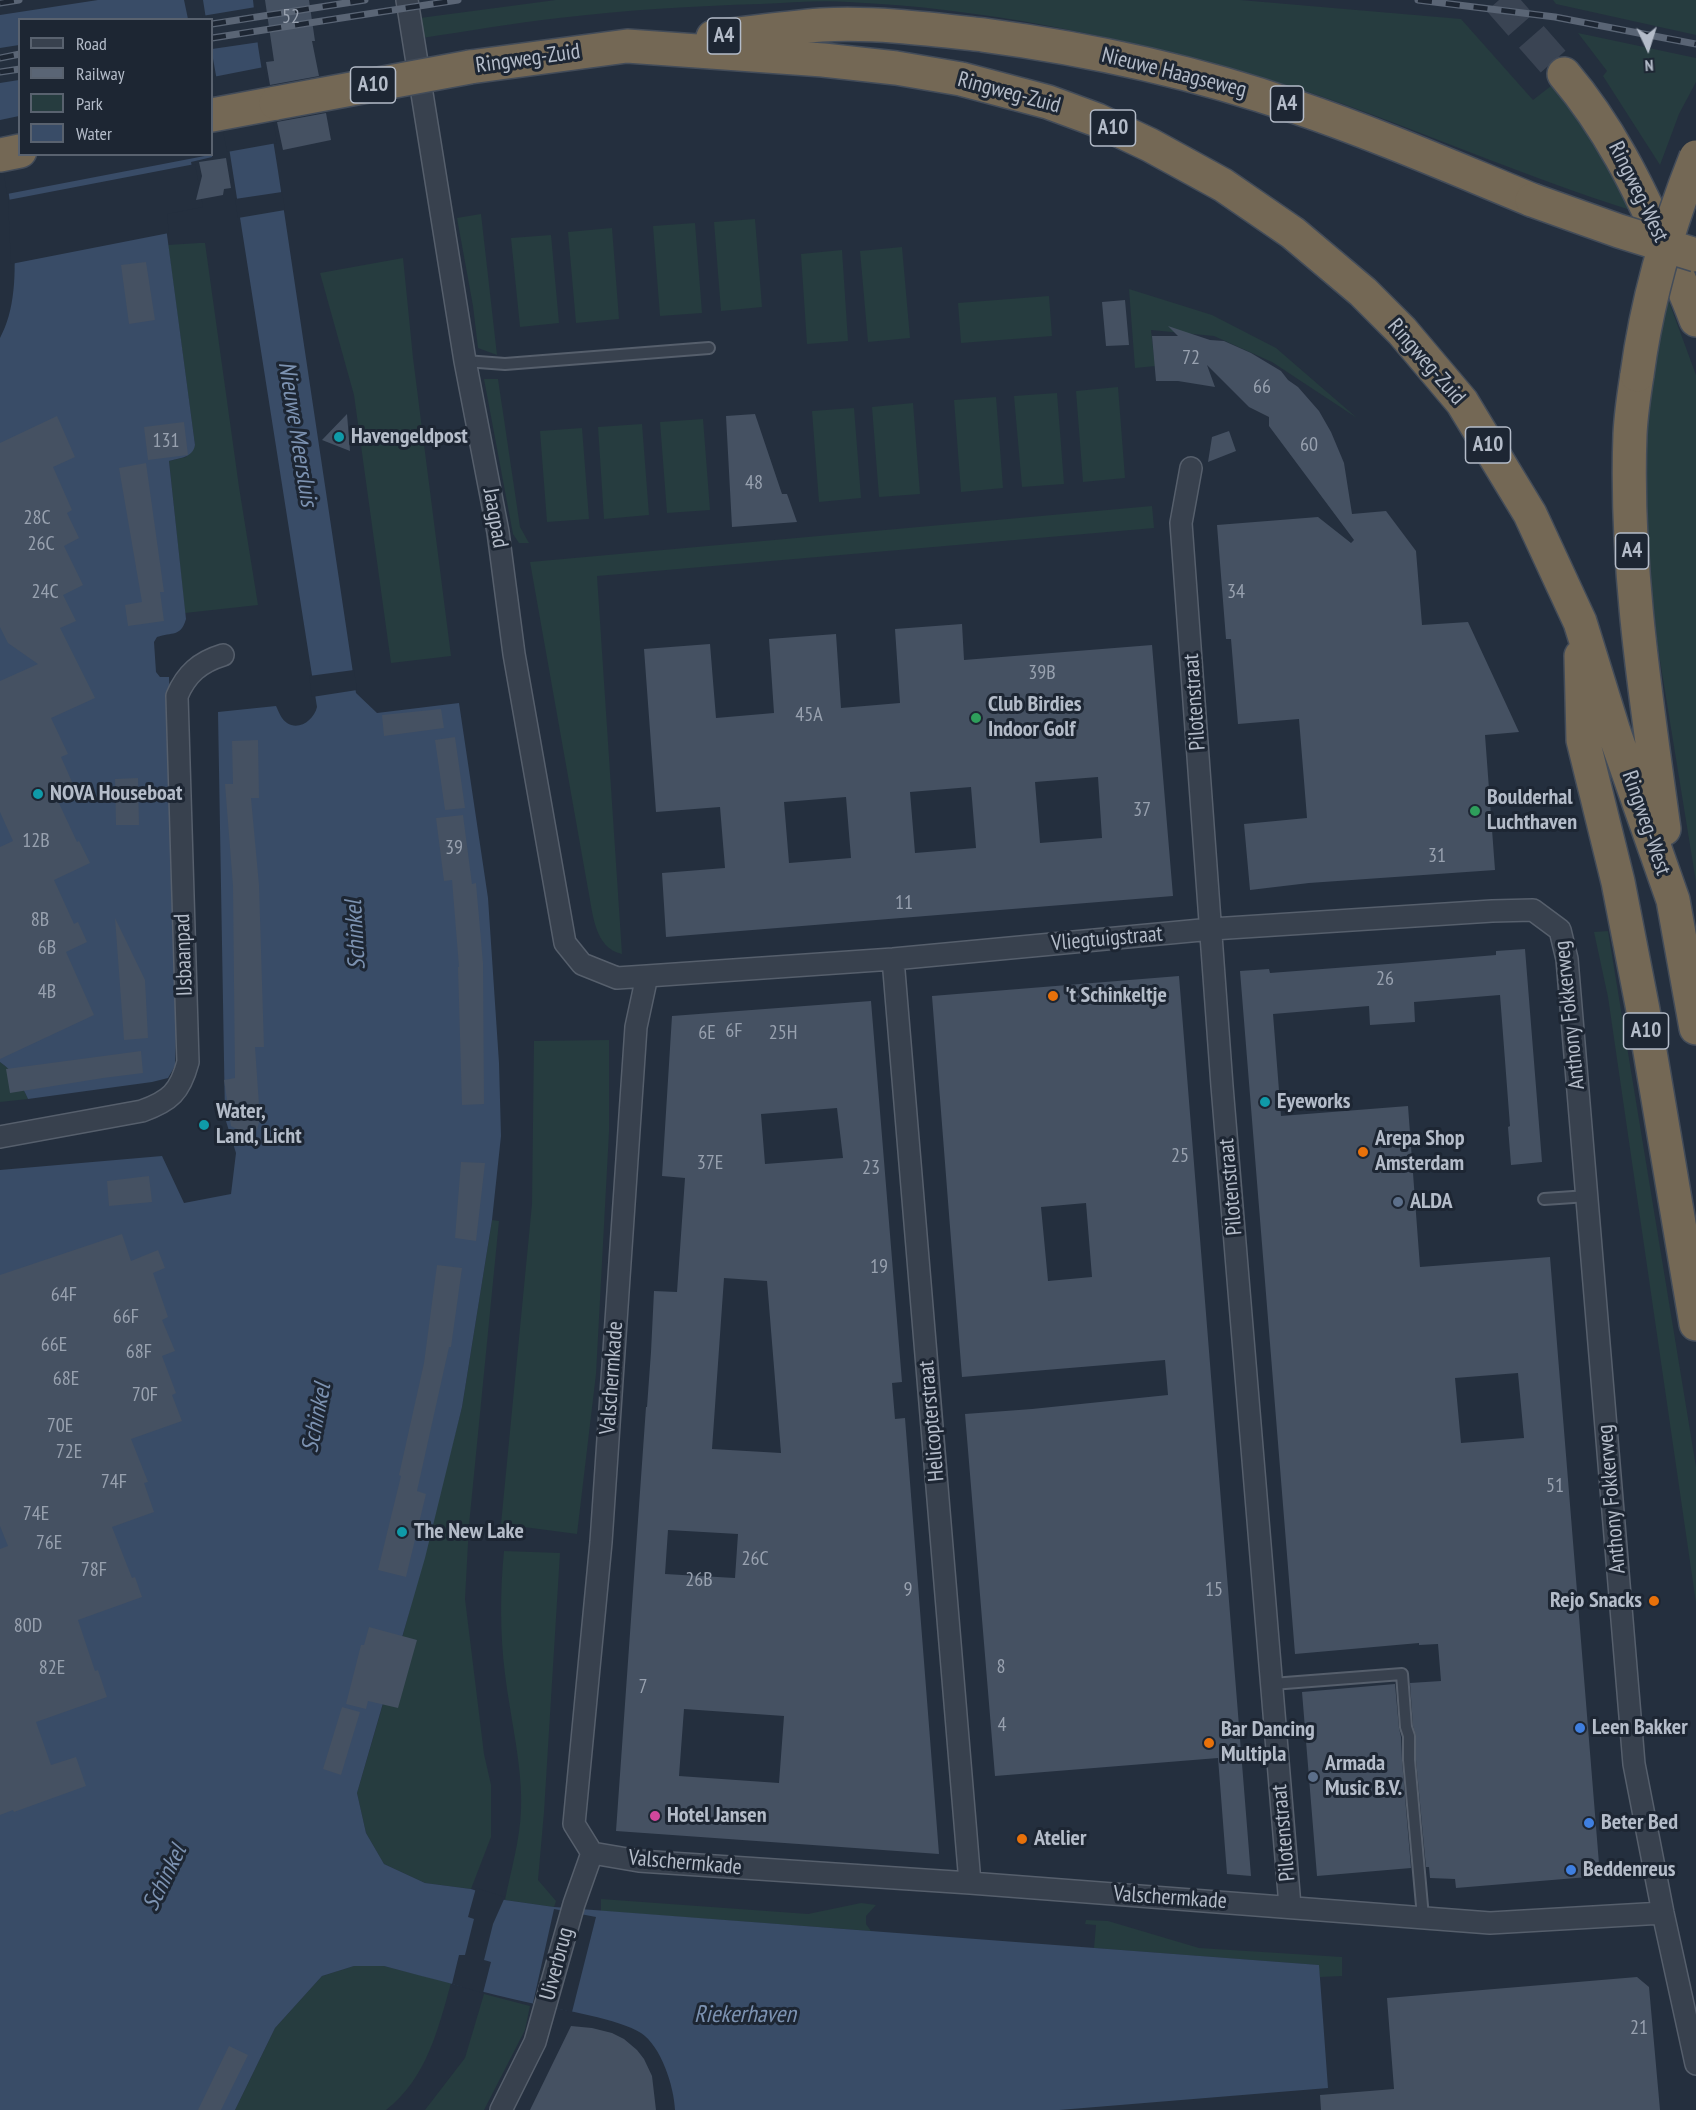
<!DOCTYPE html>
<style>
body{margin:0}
#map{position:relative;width:1696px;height:2110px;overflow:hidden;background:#242f3e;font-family:"PT Sans Narrow",sans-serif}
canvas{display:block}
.legend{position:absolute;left:18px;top:18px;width:195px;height:138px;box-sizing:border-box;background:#1d2633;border:2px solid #59626f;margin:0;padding:8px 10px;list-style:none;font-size:18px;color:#b4bcc9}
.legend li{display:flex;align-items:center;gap:12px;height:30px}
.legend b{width:30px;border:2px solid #59626f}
.north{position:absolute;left:1618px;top:18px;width:60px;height:60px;-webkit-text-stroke:4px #1d2633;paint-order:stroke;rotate:176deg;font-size:16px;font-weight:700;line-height:24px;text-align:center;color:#b4bcc9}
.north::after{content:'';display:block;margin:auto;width:21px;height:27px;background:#b4bcc9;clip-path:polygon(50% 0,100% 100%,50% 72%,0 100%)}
</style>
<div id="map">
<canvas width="1696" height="2110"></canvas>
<ul class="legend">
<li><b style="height:8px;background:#38414e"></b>Road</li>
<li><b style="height:8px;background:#5a6575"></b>Railway</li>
<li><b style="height:16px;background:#263c3f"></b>Park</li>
<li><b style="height:16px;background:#394c67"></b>Water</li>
</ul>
<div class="north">N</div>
</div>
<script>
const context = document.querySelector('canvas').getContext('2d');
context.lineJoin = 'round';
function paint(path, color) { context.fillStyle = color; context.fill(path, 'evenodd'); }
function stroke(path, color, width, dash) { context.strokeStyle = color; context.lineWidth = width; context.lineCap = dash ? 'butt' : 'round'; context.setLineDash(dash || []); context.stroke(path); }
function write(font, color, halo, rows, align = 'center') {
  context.font = font + ' "PT Sans Narrow",sans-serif'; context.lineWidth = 6; context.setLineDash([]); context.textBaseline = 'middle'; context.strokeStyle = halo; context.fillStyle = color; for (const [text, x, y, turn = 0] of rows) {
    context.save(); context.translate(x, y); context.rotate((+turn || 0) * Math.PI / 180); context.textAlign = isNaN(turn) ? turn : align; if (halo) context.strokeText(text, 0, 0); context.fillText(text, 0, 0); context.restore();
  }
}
const green = new Path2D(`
 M 556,0 L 1240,0 L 1461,19 L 1533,100 L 1556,82 L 1640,213 C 1506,172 1379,110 1243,72 C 1114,36 983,8 848,2 C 819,0 789,3 760,4 C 693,6 626,10 559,18 C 514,23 468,31 422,38 L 420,18 Z
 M 1553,0 L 1696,0 L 1696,35 L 1556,4 Z
 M 1578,33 L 1696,58 L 1696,82 L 1679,114 L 1660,165 L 1603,76 L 1607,71 Z
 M 481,214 L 497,355 L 478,348 L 473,306 L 457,218 Z
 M 755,219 L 762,307 L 721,311 L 714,222 Z
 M 695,223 L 702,313 L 660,316 L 653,226 Z
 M 612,228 L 619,319 L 576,323 L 568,232 Z
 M 551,235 L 559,323 L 520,327 L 511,238 Z
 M 199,243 L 205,243 L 239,487 L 258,605 L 185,613 L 169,461 L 186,457 L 195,445 L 168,245 Z
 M 902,247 L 910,338 L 868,342 L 860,251 Z
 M 842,250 L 848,341 L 807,344 L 801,254 Z
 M 403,258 L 413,358 L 451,656 L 391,663 L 354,395 L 320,273 Z
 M 1129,289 L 1212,315 L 1276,348 L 1357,418 L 1272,362 L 1214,336 L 1151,330 L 1155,366 L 1135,368 Z
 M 1665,291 L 1696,375 L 1696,882 L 1658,648 L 1651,586 L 1643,463 L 1645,422 Z
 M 1049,296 L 1052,336 L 961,343 L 958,303 Z
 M 484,379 L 498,379 L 520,527 L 529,543 L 519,543 L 513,534 Z
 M 1118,387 L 1125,478 L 1083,482 L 1076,391 Z
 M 1057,393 L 1064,484 L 1022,487 L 1014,396 Z
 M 996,397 L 1003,488 L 961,492 L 954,400 Z
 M 913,403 L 920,494 L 879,497 L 872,407 Z
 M 854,408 L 861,498 L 819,502 L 812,411 Z
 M 703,419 L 710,510 L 667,513 L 660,422 Z
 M 642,424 L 649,515 L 604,519 L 598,427 Z
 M 582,428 L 589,519 L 547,522 L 540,431 Z
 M 1152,506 L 1154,528 L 597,576 L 622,954 C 594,948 593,913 588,889 L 530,562 Z
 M 1608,931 L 1696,1467 L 1696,1603 L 1608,997 L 1594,932 Z
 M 609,1040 L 609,1132 L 596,1374 L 577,1534 L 501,1524 L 532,1204 L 534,1041 Z
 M 0,1062 C 14,1072 21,1083 28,1099 L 0,1102 Z
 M 492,1220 L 499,1221 L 469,1525 L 465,1599 L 484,1754 L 491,1785 L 491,1837 L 471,1889 L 425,1883 L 384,1864 L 366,1833 L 357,1793 L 402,1639 L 462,1407 Z
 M 504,1551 L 560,1553 L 544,1812 L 538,1880 L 556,1901 L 554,1907 L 505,1900 C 511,1870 520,1840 521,1810 C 523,1768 510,1716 505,1674 C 500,1634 500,1591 504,1551 Z
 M 601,1899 L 808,1914 L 861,1903 L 876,1905 L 866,1916 L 866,1924 L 871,1931 L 601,1911 Z
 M 1086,1920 L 1108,1921 L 1199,1948 L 1342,1957 L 1342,1976 L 1320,1977 L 1318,1965 L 1094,1948 L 1096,1925 L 1085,1924 Z
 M 369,1965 L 384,1966 L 451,1983 C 438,2030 426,2079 386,2110 L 235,2110 L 275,2028 L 322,1976 L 354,1966 Z
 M 484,1994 L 530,2006 L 525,2030 L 484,2110 L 425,2110 L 465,2058 Z`);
const water = new Path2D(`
 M 0,0 L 184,0 L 188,19 L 20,20 L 20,154 L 212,154 L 212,157 L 191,162 L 200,206 L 164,212 L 195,445 C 193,458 179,458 169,461 L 186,619 C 181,637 172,632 157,637 L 154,642 L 156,672 L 160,677 L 169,677 L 177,1004 L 175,1066 L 168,1078 L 152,1082 L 28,1099 C 21,1083 14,1072 0,1062 L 0,338 C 30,284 6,188 0,129 C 0,115 0,101 0,87 C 0,58 0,29 0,0 Z
 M 203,0 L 253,0 L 258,46 L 278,171 L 356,693 L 377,713 L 459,703 L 488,898 L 499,1063 L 501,1136 L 492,1220 L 462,1407 L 425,1558 L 357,1793 L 366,1833 L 384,1864 L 425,1883 L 471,1889 L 505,1900 L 554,1907 L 1319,1965 L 1328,2088 L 1059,2110 L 675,2110 C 674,2086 661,2046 641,2033 C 620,2019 561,2010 535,2004 C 484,1993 434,1979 384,1966 L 354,1966 L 322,1976 L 275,2028 L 235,2110 L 0,2110 L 0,1170 L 162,1156 L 184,1203 L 231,1194 L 236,1153 L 225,1118 L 218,712 L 276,706 C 279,712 281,719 287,723 C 299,731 314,720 317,707 L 230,154 L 212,53 L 212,20 L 206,19 Z`);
const pier = new Path2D(`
 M 0,0 L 98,0 L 0,15 Z
 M 256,7 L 260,42 L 212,49 L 212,20 L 203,20 L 202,16 Z
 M 19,45 L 19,80 L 0,83 L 0,48 Z
 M 264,67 L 277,143 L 227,152 L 213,77 Z
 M 19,116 L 20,154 L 212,154 L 212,151 L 215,154 L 7,194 L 0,148 L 0,120 Z
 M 195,164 L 203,207 L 167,214 L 169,233 L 11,264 L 8,200 Z
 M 282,192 L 285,210 L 238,218 L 235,199 Z
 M 354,670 L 357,690 L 312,697 L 309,676 Z
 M 476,1888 L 505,1897 L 493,1924 L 484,1960 L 491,1962 L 483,1993 L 452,1984 L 459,1955 L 465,1955 L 474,1919 L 468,1917 Z
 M 554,1909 L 596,1917 L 572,2012 L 533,2003 Z`);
const building = new Path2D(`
 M 265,0 L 309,0 L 315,41 L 312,41 L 319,76 L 270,85 L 266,62 L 274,61 Z
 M 326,113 L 331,140 L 283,150 L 277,122 Z
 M 226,158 L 231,188 L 224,189 L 223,195 L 196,200 L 202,176 L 199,162 Z
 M 146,262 L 155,320 L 129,324 L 121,265 Z
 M 1125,300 L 1129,345 L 1106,346 L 1102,302 Z
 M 1168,326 L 1210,340 L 1224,341 L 1251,353 L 1281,371 L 1288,380 L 1298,387 L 1319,411 L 1331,432 L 1344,463 L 1352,514 L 1386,511 L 1416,551 L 1422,625 L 1468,622 L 1519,732 L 1485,735 L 1495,870 L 1309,883 L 1250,890 L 1244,824 L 1307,818 L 1299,719 L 1238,724 L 1231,639 L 1226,639 L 1217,525 L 1318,517 L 1351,543 L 1354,540 L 1269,426 L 1269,417 L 1249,407 L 1207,365 L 1215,387 L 1178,381 L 1156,381 L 1152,336 L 1178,336 Z
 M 347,414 L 350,451 L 322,440 Z
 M 755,414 L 782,494 L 787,494 L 797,522 L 732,527 L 726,416 Z
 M 57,416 L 75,457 L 53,467 L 72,510 L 67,513 L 79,538 L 64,546 L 83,585 L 63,595 L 76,621 L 60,628 L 95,698 L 51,718 L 68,754 L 61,757 L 76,791 L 57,799 L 77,842 L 79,841 L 90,863 L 54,880 L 74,924 L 78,922 L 87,942 L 66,952 L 94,1015 L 0,1059 L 0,847 L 13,841 L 0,812 L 0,681 L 38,664 L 8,643 L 0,627 L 0,443 Z
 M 184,422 L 188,455 L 148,460 L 144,427 Z
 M 1229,431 L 1236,451 L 1208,462 L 1212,437 Z
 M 146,463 L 164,592 L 160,592 L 164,621 L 128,626 L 125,605 L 142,602 L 119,468 Z
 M 962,624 L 964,660 L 1152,645 L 1173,896 L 666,937 L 662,873 L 725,868 L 720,807 L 656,812 L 644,649 L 710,644 L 716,718 L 774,713 L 769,639 L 836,634 L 841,708 L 900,703 L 895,629 ZM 1098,777 L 1102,838 L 1040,843 L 1035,782 ZM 971,787 L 976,848 L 915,853 L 910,792 ZM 846,797 L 851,858 L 789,863 L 784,802 Z
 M 441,709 L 444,728 L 384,736 L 382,715 Z
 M 455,737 L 465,808 L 445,810 L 435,740 Z
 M 258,740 L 259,798 L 251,798 L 259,885 L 264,1047 L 255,1047 L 260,1119 L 257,1130 L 249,1135 L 231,1126 L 224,1080 L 235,1078 L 233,886 L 225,784 L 233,784 L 232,741 Z
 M 138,778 L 139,825 L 116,825 L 115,779 Z
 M 463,815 L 472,884 L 476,883 L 483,963 L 484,1104 L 462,1105 L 458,967 L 459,967 L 452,880 L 444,881 L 436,818 Z
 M 115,918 L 145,980 L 148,1038 L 124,1040 Z
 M 1525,949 L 1542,1162 L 1511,1165 L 1508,1127 L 1510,1126 L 1500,995 L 1414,1002 L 1415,1022 L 1370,1025 L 1369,1006 L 1273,1014 L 1281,1116 L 1408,1106 L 1420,1267 L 1550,1257 L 1600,1876 L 1456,1888 L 1455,1879 L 1430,1878 L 1429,1867 L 1426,1867 L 1416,1760 L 1416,1736 L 1413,1726 L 1410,1683 L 1441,1681 L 1438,1644 L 1419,1645 L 1419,1643 L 1295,1654 L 1240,971 L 1269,969 L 1270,973 L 1401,963 L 1496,955 L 1496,951 ZM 1518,1373 L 1524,1438 L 1461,1443 L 1455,1378 Z
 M 1179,976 L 1251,1876 L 1227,1874 L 1218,1758 L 995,1776 L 965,1414 L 1032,1409 L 1168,1395 L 1165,1360 L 962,1377 L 950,1227 L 932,996 ZM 1086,1203 L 1092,1277 L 1048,1281 L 1041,1207 Z
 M 871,1001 L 902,1382 L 892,1383 L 895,1419 L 905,1418 L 939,1854 L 616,1831 L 646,1407 L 647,1407 L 651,1352 L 654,1291 L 677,1292 L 685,1178 L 662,1176 L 672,1016 ZM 837,1108 L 843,1158 L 765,1164 L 761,1114 ZM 724,1278 L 767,1281 L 781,1453 L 712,1449 ZM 668,1530 L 738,1534 L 735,1578 L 665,1574 ZM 684,1709 L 784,1716 L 779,1783 L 679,1776 Z
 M 141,1051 L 143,1073 L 103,1078 L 10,1093 L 6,1069 Z
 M 461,1162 L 485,1163 L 476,1241 L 455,1238 Z
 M 149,1176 L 152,1202 L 109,1206 L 107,1181 Z
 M 122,1234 L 131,1261 L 158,1250 L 165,1268 L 153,1273 L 168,1317 L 162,1320 L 175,1351 L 162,1356 L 176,1393 L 172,1395 L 182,1421 L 131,1439 L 148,1482 L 144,1483 L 154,1512 L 112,1527 L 132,1578 L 135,1577 L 142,1597 L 78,1620 L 95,1671 L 98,1670 L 107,1697 L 36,1722 L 51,1765 L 76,1757 L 86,1786 L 14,1812 L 13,1810 L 0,1815 L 0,1549 L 8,1546 L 0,1526 L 0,1275 Z
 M 437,1265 L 462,1268 L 451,1347 L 449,1347 L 417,1491 L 426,1494 L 406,1577 L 378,1570 L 401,1476 L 399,1475 L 424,1363 Z
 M 369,1627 L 417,1640 L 398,1708 L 368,1701 L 366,1709 L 346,1704 L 361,1645 L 364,1645 Z
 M 1395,1684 L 1399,1728 L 1401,1737 L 1402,1761 L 1411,1868 L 1317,1876 L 1302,1692 Z
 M 342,1707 L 360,1712 L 341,1775 L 323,1769 Z
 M 1637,1977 L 1649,1987 L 1660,2110 L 1321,2110 L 1320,2095 L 1394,2089 L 1387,1998 Z
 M 571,2026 L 592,2028 L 612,2033 L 624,2039 L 637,2050 L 644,2059 L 652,2076 L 656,2110 L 530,2110 Z
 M 229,2046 L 248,2055 L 221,2110 L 198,2110 Z`);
const motorwayTunnel = new Path2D(`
 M 1499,0 L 1564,74`);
const service = new Path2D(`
 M 465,361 L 505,364 L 709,348
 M 1544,1199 L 1588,1196
 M 1272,1684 L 1402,1674 L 1406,1727 L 1409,1736 L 1409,1760 L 1423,1917`);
const minor = new Path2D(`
 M 407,0 L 465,361 L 498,532 L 514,654 L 565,943 L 582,964 L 617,978 L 647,976 L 893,959 L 1212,929 L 1492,911 L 1533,910 L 1560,930 L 1567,959 L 1634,1764 L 1663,1913 L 1696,2064
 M 1191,468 L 1181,523 L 1222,1086 L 1290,1906
 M 893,959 L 970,1883
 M 647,976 L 636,1027 L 601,1542 L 574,1824 L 592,1853 L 639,1861 L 970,1883 L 1490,1923 L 1663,1913
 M 0,1137 L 142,1111 C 170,1101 180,1092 188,1062 L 177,696 C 186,674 200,662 223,655
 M 501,2110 L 535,2042 L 574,1904 L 592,1853`);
const motorway = new Path2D(`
 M 713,37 C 748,33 785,28 821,25 C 875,22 930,29 983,35 C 1089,49 1195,72 1296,107 C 1376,134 1454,168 1532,200
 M 470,67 L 627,46 L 823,60 L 896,68 L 961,79 L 1048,102 L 1097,120 L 1150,145 L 1223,185 L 1293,233 L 1363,292 L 1402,331 L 1462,402 L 1530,514 L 1580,622 L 1614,732 L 1673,900 L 1696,1028
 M 1564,74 C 1608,126 1638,185 1665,248 C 1676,272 1687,295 1696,320
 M 212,115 L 276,103
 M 0,155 L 20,151
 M 1637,375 C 1634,394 1631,414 1630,434 C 1625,567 1646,698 1664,829
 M 1581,656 L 1583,740 L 1618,882 L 1643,1010 L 1696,1324`);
const rail = new Path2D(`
 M 1418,0 L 1555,17 L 1696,44
 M 0,3 L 19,0
 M 212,24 L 365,0
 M 212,38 L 458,0
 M 0,58 L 20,54
 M 0,72 L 20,69`);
const motorwayBridge = new Path2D(`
 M 276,103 L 470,67
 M 1532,200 L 1619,231 L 1696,255
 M 1637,375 C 1647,300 1668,227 1696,157`);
const markers = [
 [339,437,6,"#0f9aa8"],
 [976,718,6,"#2e9e5b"],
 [38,794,6,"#0f9aa8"],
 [1475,811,6,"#2e9e5b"],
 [1053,996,6,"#e8710a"],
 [1265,1102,6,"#0f9aa8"],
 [204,1125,6,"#0f9aa8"],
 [1363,1152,6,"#e8710a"],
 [1398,1202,6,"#5c6f8a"],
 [402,1532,6,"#0f9aa8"],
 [1654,1601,6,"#e8710a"],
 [1580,1728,6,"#3f7fe0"],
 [1209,1743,6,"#e8710a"],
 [1313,1777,6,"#5c6f8a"],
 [655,1816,6,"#d1479c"],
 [1589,1823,6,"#3f7fe0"],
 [1022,1839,6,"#e8710a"],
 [1571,1870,6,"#3f7fe0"]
];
const numberNames = [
 ["52",291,17],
 ["72",1191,358],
 ["66",1262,387],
 ["131",166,441],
 ["60",1309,445],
 ["48",754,483],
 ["28C",37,518],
 ["26C",41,544],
 ["24C",45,592],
 ["34",1236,592],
 ["39B",1042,673],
 ["45A",809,715],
 ["37",1142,810],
 ["12B",36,841],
 ["39",454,848],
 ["31",1437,856],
 ["11",904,903],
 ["8B",40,920],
 ["6B",47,948],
 ["26",1385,979],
 ["4B",47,992],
 ["6F",734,1031],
 ["6E",707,1033],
 ["25H",783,1033],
 ["25",1180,1156],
 ["37E",710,1163],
 ["23",871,1168],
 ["19",879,1267],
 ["64F",64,1295],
 ["66F",126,1317],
 ["66E",54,1345],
 ["68F",139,1352],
 ["68E",66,1379],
 ["70F",145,1395],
 ["70E",60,1426],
 ["72E",69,1452],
 ["74F",114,1482],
 ["51",1555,1486],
 ["74E",36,1514],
 ["76E",49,1543],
 ["26C",755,1559],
 ["78F",94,1570],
 ["26B",699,1580],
 ["9",908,1590],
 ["15",1214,1590],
 ["80D",28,1626],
 ["8",1001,1667],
 ["82E",52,1668],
 ["7",643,1687],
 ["4",1002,1725],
 ["21",1639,2028]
];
const shields = [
 [724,36,33],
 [373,85,45],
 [1287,104,33],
 [1113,128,45],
 [1488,445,45],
 [1632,551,33],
 [1646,1031,45]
];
const shieldNames = [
 ["A4",724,36],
 ["A10",373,85],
 ["A4",1287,104],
 ["A10",1113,128],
 ["A10",1488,445],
 ["A4",1632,551],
 ["A10",1646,1031]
];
const streetNames = [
 ["Ringweg-Zuid",528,59,-8],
 ["Nieuwe Haagseweg",1174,73,14],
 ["Ringweg-Zuid",1009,93,15],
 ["Ringweg-West",1638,192,64],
 ["Ringweg-Zuid",1426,362,49],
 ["Jaagpad",495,518,80],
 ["Pilotenstraat",1195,702,-94],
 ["Ringweg-West",1646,823,71],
 ["Vliegtuigstraat",1107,939,-5],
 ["IJsbaanpad",184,955,-92],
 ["Anthony Fokkerweg",1570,1015,-96],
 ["Pilotenstraat",1231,1187,-95],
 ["Valschermkade",612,1378,-86],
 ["Helicopterstraat",932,1421,-95],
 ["Anthony Fokkerweg",1612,1499,-95],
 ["Pilotenstraat",1284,1833,-95],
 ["Valschermkade",685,1863,5],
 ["Valschermkade",1170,1898,4],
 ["Uiverbrug",557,1964,-75]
];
const poiNames = [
 ["Havengeldpost",351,437],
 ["Club Birdies",988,705],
 ["Indoor Golf",988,730],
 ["NOVA Houseboat",50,794],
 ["Boulderhal",1487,798],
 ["Luchthaven",1487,823],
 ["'t Schinkeltje",1065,996],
 ["Eyeworks",1277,1102],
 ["Water,",216,1112],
 ["Land, Licht",216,1137],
 ["Arepa Shop",1375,1139],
 ["Amsterdam",1375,1164],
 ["ALDA",1410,1202],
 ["The New Lake",414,1532],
 ["Rejo Snacks",1642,1601,"right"],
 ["Leen Bakker",1592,1728],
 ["Bar Dancing",1221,1730],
 ["Multipla",1221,1755],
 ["Armada",1325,1764],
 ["Music B.V.",1325,1789],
 ["Hotel Jansen",667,1816],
 ["Beter Bed",1601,1823],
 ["Atelier",1034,1839],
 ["Beddenreus",1583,1870]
];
const waterNames = [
 ["Nieuwe Meersluis",297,434,81],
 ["Schinkel",356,935,-93],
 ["Schinkel",317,1418,-79],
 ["Schinkel",165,1878,-64],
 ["Riekerhaven",745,2015]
];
paint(green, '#263c3f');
paint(water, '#394c67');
paint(pier, '#242f3e');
paint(building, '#455162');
stroke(motorwayTunnel, '#3a4453', 33, [33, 16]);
stroke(service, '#565f6c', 14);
stroke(minor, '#565f6c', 24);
stroke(motorway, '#434c59', 36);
stroke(service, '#38414e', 10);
stroke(minor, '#38414e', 21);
stroke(motorway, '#746855', 33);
stroke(rail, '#5a6575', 7);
stroke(rail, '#1d2633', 4.5, [14]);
stroke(motorwayBridge, '#434c59', 36, []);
stroke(motorwayBridge, '#746855', 33);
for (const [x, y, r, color] of markers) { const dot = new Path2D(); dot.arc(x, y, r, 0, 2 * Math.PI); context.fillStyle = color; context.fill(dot); stroke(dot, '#1d2633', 2); }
write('20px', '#98a1af', null, numberNames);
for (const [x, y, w] of shields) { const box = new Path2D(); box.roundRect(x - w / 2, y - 18, w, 36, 4.5); context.fillStyle = '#1d2633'; context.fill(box); stroke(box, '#b4bcc9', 1.5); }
write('bold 21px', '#b4bcc9', null, shieldNames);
write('22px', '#b4bcc9', '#1d2633', streetNames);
write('bold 22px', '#b4bcc9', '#1d2633', poiNames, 'left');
write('italic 24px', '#7c92b1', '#1d2633', waterNames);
</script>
